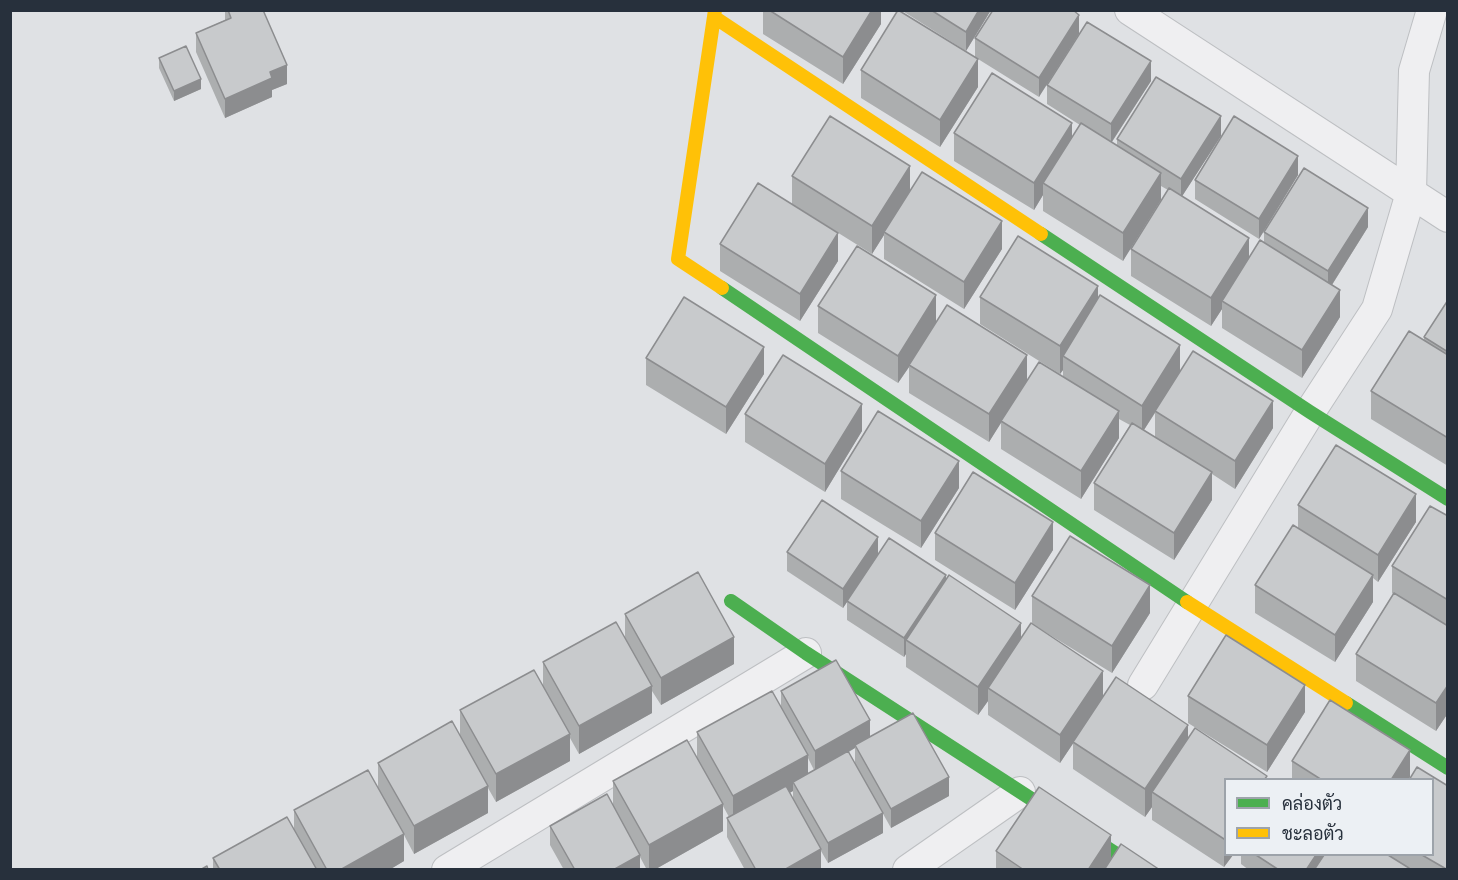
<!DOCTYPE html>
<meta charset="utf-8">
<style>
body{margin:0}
#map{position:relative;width:1458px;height:880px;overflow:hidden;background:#dfe1e4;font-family:Quicksand,Sarabun,sans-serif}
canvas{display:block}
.frame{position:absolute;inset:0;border:12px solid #27303c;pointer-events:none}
.legend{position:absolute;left:1224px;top:778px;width:210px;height:78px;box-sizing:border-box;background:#ecf0f4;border:2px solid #9da3aa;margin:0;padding:8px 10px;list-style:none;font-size:18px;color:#27303c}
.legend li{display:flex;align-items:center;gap:12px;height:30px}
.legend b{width:30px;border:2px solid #9da3aa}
</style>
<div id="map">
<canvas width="1458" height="880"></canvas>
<div class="frame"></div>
<ul class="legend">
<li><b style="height:8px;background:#4caf50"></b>คล่องตัว</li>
<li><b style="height:8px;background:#ffc107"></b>ชะลอตัว</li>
</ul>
</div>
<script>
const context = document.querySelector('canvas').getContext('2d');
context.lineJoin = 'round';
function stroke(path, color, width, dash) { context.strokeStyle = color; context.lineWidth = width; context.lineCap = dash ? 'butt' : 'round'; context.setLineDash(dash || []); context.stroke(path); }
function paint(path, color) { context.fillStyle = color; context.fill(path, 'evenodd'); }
const street = new Path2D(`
 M 1130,10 L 1448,217
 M 1143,685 L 1310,412 L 1377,309 L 1411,193 L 1414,71 L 1432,10
 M 447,870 L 806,653
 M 908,870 L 1020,792`);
const fast = new Path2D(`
 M 1041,234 L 1310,412 L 1448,499
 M 722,288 L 1187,602
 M 731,601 L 806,653 L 1141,870
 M 1346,703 L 1448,768`);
const slow = new Path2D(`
 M 715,10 L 678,259 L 722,288
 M 714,17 L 1041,234
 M 1187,602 L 1346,703`);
const wall = new Path2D(`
 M 225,10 L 263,10 L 287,84 L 272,90 L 272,97 L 225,118 L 196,52 L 196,33 L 225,20 Z
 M 763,10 L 881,10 L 881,24 L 843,84 L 763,34 Z
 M 901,10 L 991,10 L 966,51 Z
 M 1073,10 L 1039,97 L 978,59 L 978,87 L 940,147 L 861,98 L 861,70 L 975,57 L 975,38 Z
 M 159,58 L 201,89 L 174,101 L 159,68 Z
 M 1151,81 L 1112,142 L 1117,145 L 1117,139 L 1221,136 L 1182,196 L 1249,258 L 1264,243 L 1264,232 L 1368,227 L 1332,285 L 1340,317 L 1302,378 L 1222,328 L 1222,309 L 1211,326 L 1131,276 L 1131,249 L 1168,190 L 1161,186 L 1123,261 L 1043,211 L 1043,195 L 1034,210 L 954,161 L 954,133 L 1072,138 L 1080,125 L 1047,104 L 1047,85 Z
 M 1298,175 L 1259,239 L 1195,199 L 1195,180 Z
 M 792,176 L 910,191 L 1002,249 L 964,309 L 884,259 L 884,235 L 872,254 L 792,204 Z
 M 720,244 L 838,261 L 800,321 L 720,271 Z
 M 980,297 L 1098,299 L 1180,371 L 1273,428 L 1235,489 L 1212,474 L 1212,500 L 1174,560 L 1094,510 L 1094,483 L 1130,425 L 1119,419 L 1119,438 L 1081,499 L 1001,449 L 1001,422 L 989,442 L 909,393 L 909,367 L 898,383 L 818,333 L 818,306 L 936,322 L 1027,381 L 1063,376 L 1063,370 L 1060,374 L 980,324 ZM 1155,413 L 1155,437 L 1144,430 Z
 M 1448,300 L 1448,466 L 1371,419 L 1371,391 L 1424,340 L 1424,337 Z
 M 646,358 L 764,374 L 726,434 L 646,385 Z
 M 745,414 L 862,431 L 825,492 L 745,442 Z
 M 841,471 L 959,488 L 921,548 L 841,499 Z
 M 1298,505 L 1416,522 L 1378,582 L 1373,578 L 1373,602 L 1335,662 L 1255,613 L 1255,585 L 1298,528 Z
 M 1448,516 L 1448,713 L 1436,731 L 1356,681 L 1356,654 L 1393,594 L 1392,593 L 1392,566 Z
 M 935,533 L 1053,550 L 1015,610 L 935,560 Z
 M 787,552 L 878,555 L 946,581 L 1103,698 L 1188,737 L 1267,780 L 1226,855 L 1233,855 L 1224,867 L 1152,820 L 1152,807 L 1145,817 L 1073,769 L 1073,743 L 1060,763 L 988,715 L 988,701 L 978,715 L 906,667 L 906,654 L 904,657 L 847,620 L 847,602 L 843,608 L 787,571 Z
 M 1032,596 L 1150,613 L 1112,673 L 1032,624 Z
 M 625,614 L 734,664 L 661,705 L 652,691 L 652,713 L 579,754 L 570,738 L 570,761 L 496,802 L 488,788 L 488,813 L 414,854 L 404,835 L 404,861 L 389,870 L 213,870 L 213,858 L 294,828 L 294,810 L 378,789 L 378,763 L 460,735 L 460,710 L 543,685 L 543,662 L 625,636 Z
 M 781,691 L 870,736 L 949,796 L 891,828 L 855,764 L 855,748 L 849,752 L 883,833 L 828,863 L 821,851 L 821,869 L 820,870 L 745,870 L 727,837 L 727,818 L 729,817 L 723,806 L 723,831 L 654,870 L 647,870 L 640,857 L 640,870 L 564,870 L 550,845 L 550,826 L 613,806 L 613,781 L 697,758 L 697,732 L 781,708 ZM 808,758 L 814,770 L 808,774 ZM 793,791 L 793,800 L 789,793 Z
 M 1188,696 L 1305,712 L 1267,772 L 1188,723 Z
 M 1292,761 L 1410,777 L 1408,780 L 1292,780 Z
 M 996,851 L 1111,859 L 1160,870 L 996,870 Z
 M 1241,855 L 1432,855 L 1448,870 L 1249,870 L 1241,864 Z`);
const shadedWall = new Path2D(`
 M 872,10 L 881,10 L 881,24 L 843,84 L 843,57 Z
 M 979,10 L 991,10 L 966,51 L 966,32 Z
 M 1079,15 L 1079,34 L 1039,97 L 1039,78 Z
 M 978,59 L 978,87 L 940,147 L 940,120 Z
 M 1151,61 L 1151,81 L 1111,143 L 1111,124 Z
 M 287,65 L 287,84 L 272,90 L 272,97 L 225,118 L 225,99 L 270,72 Z
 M 201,79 L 201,89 L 174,101 L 174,91 Z
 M 1221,116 L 1221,136 L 1181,198 L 1181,179 Z
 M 1072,123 L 1072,150 L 1043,183 L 1043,195 L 1034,210 L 1034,183 Z
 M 1298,156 L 1298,175 L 1259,239 L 1259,219 Z
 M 910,166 L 910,193 L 884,232 L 884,235 L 872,254 L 872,226 Z
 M 1161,173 L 1161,200 L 1123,261 L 1123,233 Z
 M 1368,208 L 1368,227 L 1328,291 L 1328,271 Z
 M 1002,221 L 1002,249 L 964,309 L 964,282 Z
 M 838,233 L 838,261 L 800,321 L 800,294 Z
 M 1249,238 L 1249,265 L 1222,301 L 1222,309 L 1211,326 L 1211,298 Z
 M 1098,286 L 1098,313 L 1063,356 L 1063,370 L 1060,374 L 1060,346 Z
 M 1340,290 L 1340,317 L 1302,378 L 1302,350 Z
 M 936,295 L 936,323 L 909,365 L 909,367 L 898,383 L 898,356 Z
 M 1180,345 L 1180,373 L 1142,433 L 1142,406 Z
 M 764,347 L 764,374 L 726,434 L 726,407 Z
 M 1027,355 L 1027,382 L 989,442 L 989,414 Z
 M 1273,401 L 1273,428 L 1235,489 L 1235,461 Z
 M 862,404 L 862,431 L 825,492 L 825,464 Z
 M 1119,411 L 1119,438 L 1081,499 L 1081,471 Z
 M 959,461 L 959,488 L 921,548 L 921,521 Z
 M 1212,472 L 1212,500 L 1174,560 L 1174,533 Z
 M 1416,494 L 1416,522 L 1378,582 L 1378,555 Z
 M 1053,522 L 1053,550 L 1015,610 L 1015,583 Z
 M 878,537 L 878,556 L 843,608 L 843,589 Z
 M 946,575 L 946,595 L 906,640 L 906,654 L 904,657 L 904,638 Z
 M 1373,575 L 1373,602 L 1335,662 L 1335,635 Z
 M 1150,585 L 1150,613 L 1112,673 L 1112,646 Z
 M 1021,623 L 1021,650 L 988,688 L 988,701 L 978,715 L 978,687 Z
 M 734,637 L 734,664 L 661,705 L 661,678 Z
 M 1103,671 L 1103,699 L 1060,763 L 1060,735 Z
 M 1305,685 L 1305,712 L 1267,772 L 1267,745 Z
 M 1448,685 L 1448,713 L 1436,731 L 1436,703 Z
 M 652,686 L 652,713 L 579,754 L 579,726 Z
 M 870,720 L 870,740 L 855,745 L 855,748 L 815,770 L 815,751 Z
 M 1188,725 L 1188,752 L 1152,792 L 1152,807 L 1145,817 L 1145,789 Z
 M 570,734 L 570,761 L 496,802 L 496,774 Z
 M 1410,750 L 1410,777 L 1408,780 L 1391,780 Z
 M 808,755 L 808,783 L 793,782 L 793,791 L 733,824 L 733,796 Z
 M 949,777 L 949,796 L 891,828 L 891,809 Z
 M 488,786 L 488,813 L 414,854 L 414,826 Z
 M 723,804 L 723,831 L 654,870 L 649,870 L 649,845 Z
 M 883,813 L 883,833 L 828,863 L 828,843 Z
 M 404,834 L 404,861 L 389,870 L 340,870 Z
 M 1111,835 L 1111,862 L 1106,870 L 1088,870 Z
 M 1226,838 L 1226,855 L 1233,855 L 1224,867 L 1224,839 Z
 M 821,849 L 821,869 L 820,870 L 784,870 Z
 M 640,855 L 640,870 L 613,870 Z
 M 1316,855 L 1329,855 L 1319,870 L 1306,870 Z`);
const building = new Path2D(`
 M 228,10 L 263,10 L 287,65 L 270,72 L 272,78 L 225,99 L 196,33 L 231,18 Z
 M 769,10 L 872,10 L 843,57 Z
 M 898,10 L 978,59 L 940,120 L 861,70 Z
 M 931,10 L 979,10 L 966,32 Z
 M 993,10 L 1073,10 L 1079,15 L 1039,78 L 975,38 Z
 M 1087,22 L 1151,61 L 1111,124 L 1047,85 Z
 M 186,46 L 201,79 L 174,91 L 159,58 Z
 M 992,73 L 1072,123 L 1034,183 L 954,133 Z
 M 1156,77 L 1221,116 L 1181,179 L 1117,139 Z
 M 830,116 L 910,166 L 872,226 L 792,176 Z
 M 1234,116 L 1298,156 L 1259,219 L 1195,180 Z
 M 1081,123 L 1161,173 L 1123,233 L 1043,183 Z
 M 1304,168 L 1368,208 L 1328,271 L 1264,232 Z
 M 922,172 L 1002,221 L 964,282 L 884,232 Z
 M 758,183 L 838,233 L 800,294 L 720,244 Z
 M 1169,188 L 1249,238 L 1211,298 L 1131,249 Z
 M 1018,236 L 1098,286 L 1060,346 L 980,297 Z
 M 1260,240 L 1340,290 L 1302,350 L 1222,301 Z
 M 857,246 L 936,295 L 898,356 L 818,306 Z
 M 1100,295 L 1180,345 L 1142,406 L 1063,356 Z
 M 684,297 L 764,347 L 726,407 L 646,358 Z
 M 1448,300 L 1448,352 L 1424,337 Z
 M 947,305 L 1027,355 L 989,414 L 909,365 Z
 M 1409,331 L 1448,355 L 1448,438 L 1371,391 Z
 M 1193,351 L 1273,401 L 1235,461 L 1155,411 Z
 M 783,355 L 862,404 L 825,464 L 745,414 Z
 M 1039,362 L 1119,411 L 1081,471 L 1001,421 Z
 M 878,411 L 959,461 L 921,521 L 841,471 Z
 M 1132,423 L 1212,472 L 1174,533 L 1094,483 Z
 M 1336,445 L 1416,494 L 1378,555 L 1298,505 Z
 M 973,472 L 1053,522 L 1015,583 L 935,533 Z
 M 822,500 L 878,537 L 843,589 L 787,552 Z
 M 1430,506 L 1448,516 L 1448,600 L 1392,566 Z
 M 1293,525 L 1373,575 L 1335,635 L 1255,585 Z
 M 1070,536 L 1150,585 L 1112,646 L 1032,596 Z
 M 889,538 L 946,575 L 904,638 L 847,601 Z
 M 698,572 L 734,637 L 661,678 L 625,614 Z
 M 949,575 L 1021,623 L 978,687 L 906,640 Z
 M 1394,593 L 1448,626 L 1448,685 L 1436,703 L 1356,654 Z
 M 616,622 L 652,686 L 579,726 L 543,662 Z
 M 1031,623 L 1103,671 L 1060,735 L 988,688 Z
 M 1226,635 L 1305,685 L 1267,745 L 1188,696 Z
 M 836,660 L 870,720 L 815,751 L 781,691 Z
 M 534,670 L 570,734 L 496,774 L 460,710 Z
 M 1116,677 L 1188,725 L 1145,789 L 1073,742 Z
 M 772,691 L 808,755 L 733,796 L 697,732 Z
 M 1330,700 L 1410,750 L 1391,780 L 1322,780 L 1292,761 Z
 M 913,713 L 949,777 L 891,809 L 855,745 Z
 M 452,721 L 488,786 L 414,826 L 378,763 Z
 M 1195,728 L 1267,776 L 1264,780 L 1226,780 L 1226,838 L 1224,839 L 1152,792 Z
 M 687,740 L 723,804 L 649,845 L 613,781 Z
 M 848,751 L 883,813 L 828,843 L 793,782 Z
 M 1417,767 L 1448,786 L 1448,870 L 1422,855 L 1432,855 L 1432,780 L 1409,780 Z
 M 368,770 L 404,834 L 340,870 L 327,870 L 294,810 Z
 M 786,786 L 821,849 L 784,870 L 756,870 L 727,818 Z
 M 1039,787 L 1111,835 L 1088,870 L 1024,870 L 996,851 Z
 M 607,794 L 640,855 L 613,870 L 575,870 L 550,826 Z
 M 287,817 L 317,870 L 220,870 L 213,858 Z
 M 1121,844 L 1160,870 L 1104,870 Z
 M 1256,855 L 1316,855 L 1306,870 L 1279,870 Z
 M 1324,855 L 1388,855 L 1409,868 L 1408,870 L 1314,870 Z
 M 207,866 L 208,870 L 200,870 Z`);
stroke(street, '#bdbfc2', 32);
stroke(street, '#efeff1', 30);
stroke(fast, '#4caf50', 14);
stroke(slow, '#ffc107', 14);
paint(wall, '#acaeaf');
paint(shadedWall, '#8c8d8f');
paint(building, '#c8cacc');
stroke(building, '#8c8d8f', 1.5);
</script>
